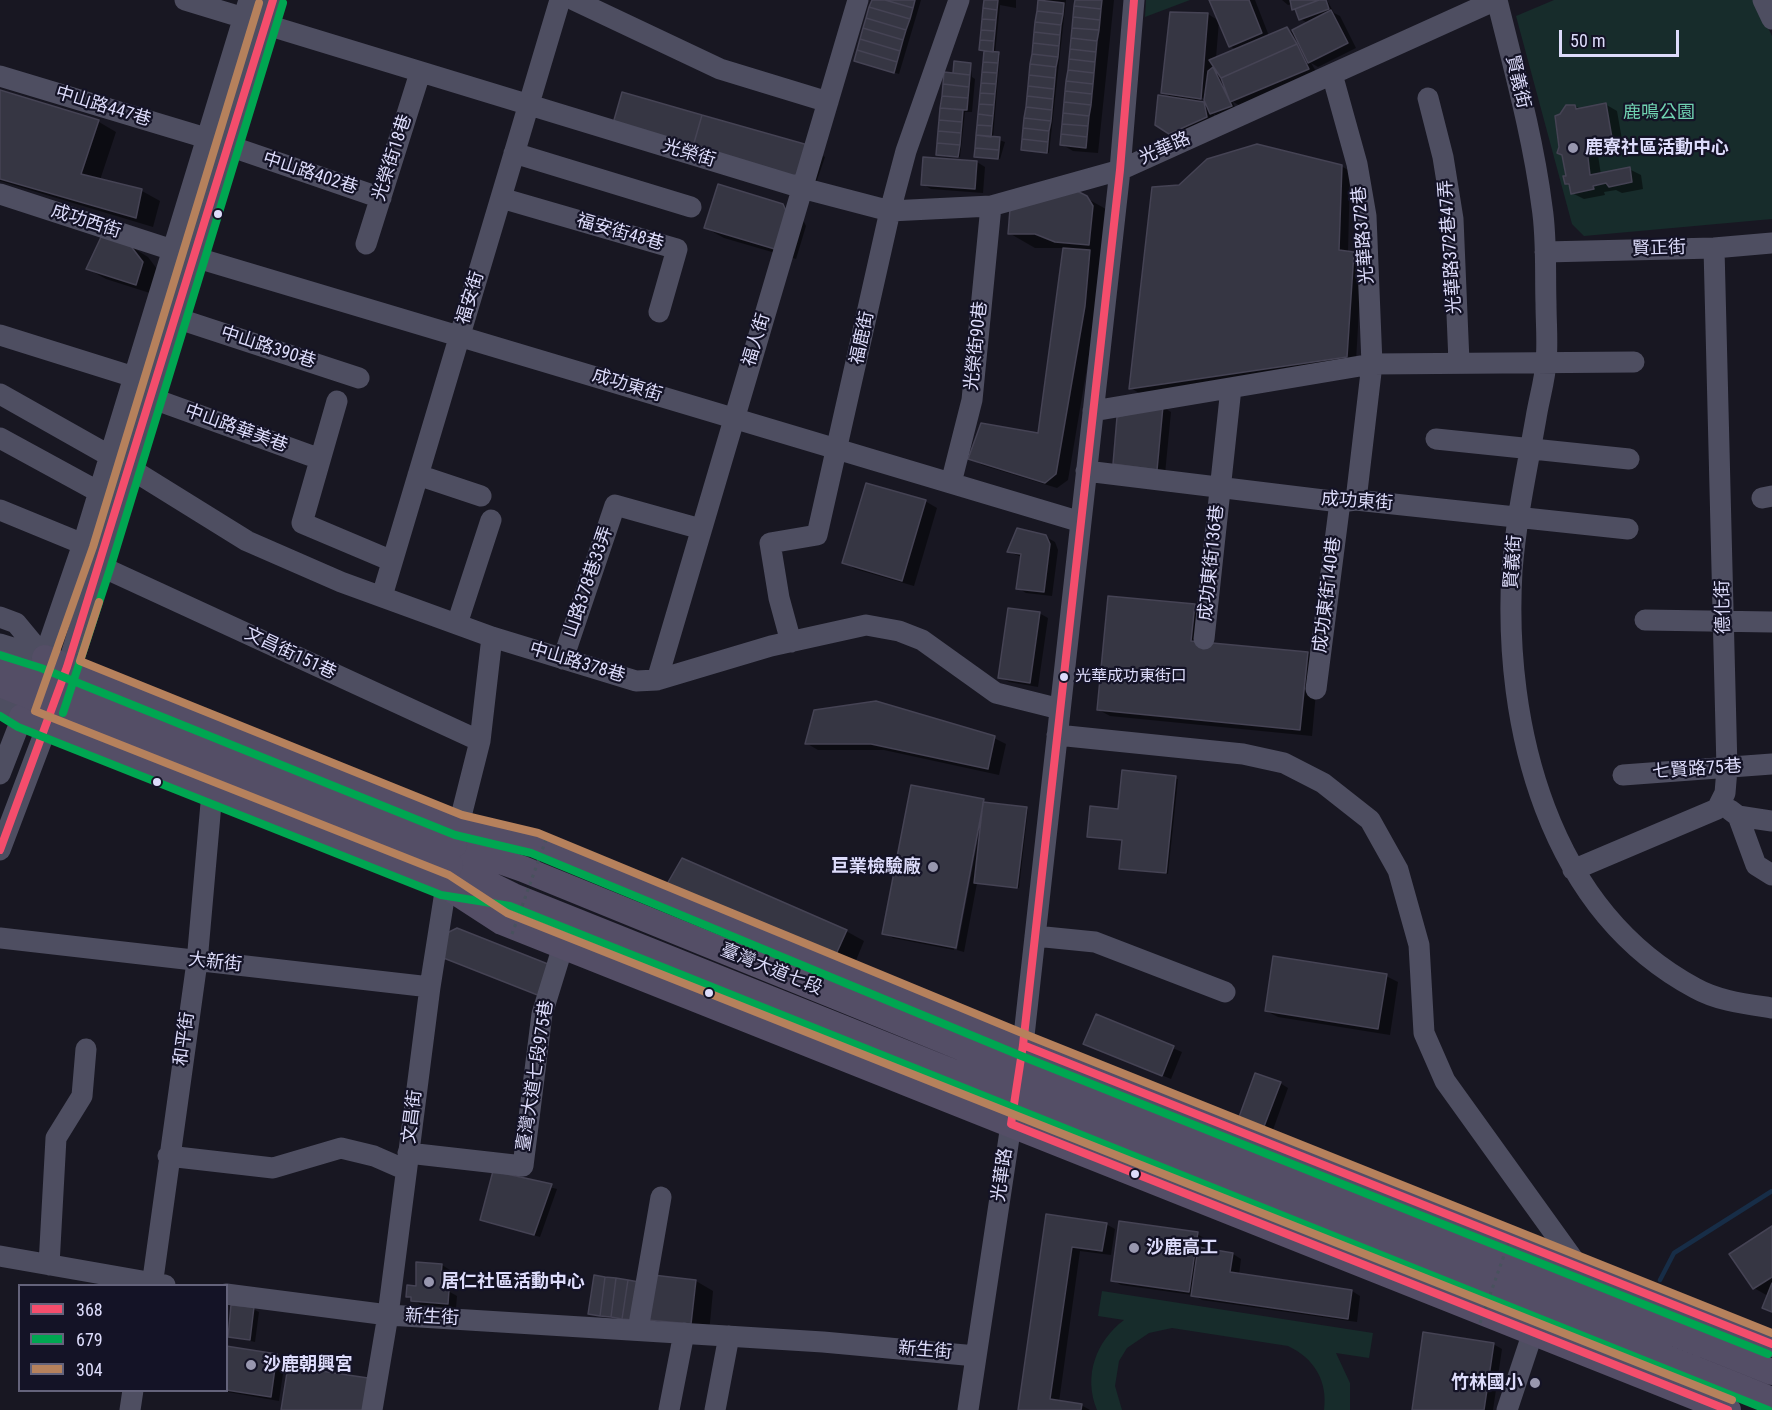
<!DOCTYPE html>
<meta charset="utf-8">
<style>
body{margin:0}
#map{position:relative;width:1772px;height:1410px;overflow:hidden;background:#181722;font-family:"Roboto Condensed",sans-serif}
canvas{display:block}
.legend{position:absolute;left:18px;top:1284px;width:210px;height:108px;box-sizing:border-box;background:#141326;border:2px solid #64637b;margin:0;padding:8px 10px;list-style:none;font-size:18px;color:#dddcfb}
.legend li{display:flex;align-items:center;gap:12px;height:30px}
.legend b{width:30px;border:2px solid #64637b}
.scale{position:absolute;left:1559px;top:30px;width:120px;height:27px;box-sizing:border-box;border:3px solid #dddcfb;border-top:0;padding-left:8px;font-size:18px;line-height:21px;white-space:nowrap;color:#dddcfb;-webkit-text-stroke:4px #141326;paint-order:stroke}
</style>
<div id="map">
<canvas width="1772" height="1410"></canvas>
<ul class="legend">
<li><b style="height:8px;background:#f44d6c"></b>368</li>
<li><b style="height:8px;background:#00a651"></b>679</li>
<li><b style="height:8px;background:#b6815c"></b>304</li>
</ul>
<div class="scale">50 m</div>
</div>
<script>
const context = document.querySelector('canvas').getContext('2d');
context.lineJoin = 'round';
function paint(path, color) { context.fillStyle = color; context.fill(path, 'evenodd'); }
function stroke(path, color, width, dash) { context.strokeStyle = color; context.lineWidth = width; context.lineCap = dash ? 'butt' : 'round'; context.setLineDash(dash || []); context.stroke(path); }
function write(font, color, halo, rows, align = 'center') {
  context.font = font + ' "Roboto Condensed","Noto Sans TC",sans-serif'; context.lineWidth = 4.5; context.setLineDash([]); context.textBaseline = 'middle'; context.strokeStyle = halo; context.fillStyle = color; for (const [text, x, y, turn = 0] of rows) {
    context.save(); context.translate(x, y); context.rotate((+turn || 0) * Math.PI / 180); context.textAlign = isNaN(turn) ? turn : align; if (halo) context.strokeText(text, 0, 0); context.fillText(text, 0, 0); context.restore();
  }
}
const green = new Path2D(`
 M 1146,0 L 1190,0 L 1145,17 Z
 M 1554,0 L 1755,0 L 1772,36 L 1772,219 L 1584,236 L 1572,224 L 1516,16 Z
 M 1102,1291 L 1373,1333 L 1369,1358 L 1336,1353 L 1350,1383 L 1350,1410 L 1324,1410 C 1328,1381 1314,1358 1288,1346 L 1172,1328 L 1149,1333 L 1127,1348 L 1119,1361 L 1115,1386 L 1122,1410 L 1097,1410 C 1083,1376 1096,1341 1124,1320 L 1098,1316 Z`);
const shadow = new Path2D(`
 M 873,0 L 921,0 L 899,74 L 855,60 Z
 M 985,0 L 1016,0 L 1016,8 L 1000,5 L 995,53 L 1000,55 L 993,138 L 1005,142 L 1000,159 L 976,156 L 986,51 L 981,50 Z
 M 1039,0 L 1066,0 L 1049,153 L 1022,149 Z
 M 1077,0 L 1114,0 L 1098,153 L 1073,151 L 1061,144 Z
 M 1211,0 L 1255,0 L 1269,36 L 1287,29 L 1295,34 L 1308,23 L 1300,19 L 1292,4 L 1288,5 L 1282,0 L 1327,0 L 1334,13 L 1340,16 L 1356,48 L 1318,67 L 1311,63 L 1317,73 L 1240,106 L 1232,101 L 1236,109 L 1217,116 L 1214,114 L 1215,122 L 1179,138 L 1156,125 L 1174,99 L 1163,92 L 1208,14 L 1219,21 L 1216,58 L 1236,50 L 1230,46 ZM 1196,94 L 1206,100 L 1206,103 L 1194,97 Z
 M 970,64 L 972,77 L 975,79 L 972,112 L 965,112 L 960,157 L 940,155 L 937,154 L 945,74 L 960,75 L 954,72 Z
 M 0,92 L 99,122 L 116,132 L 100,180 L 142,191 L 160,201 L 153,227 L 0,181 Z
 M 1605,104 L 1617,111 L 1624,151 L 1598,155 L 1601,175 L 1629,169 L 1641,175 L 1643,189 L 1622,193 L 1616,190 L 1604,192 L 1605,195 L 1584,199 L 1572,193 L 1571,187 L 1566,184 L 1563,155 L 1575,106 L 1581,109 Z
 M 631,137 L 807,147 L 825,157 L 816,183 Z
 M 977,162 L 985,167 L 983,193 L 931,189 L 922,184 Z
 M 1341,166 L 1350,171 L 1348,253 L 1362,258 L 1356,361 L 1139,393 L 1131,388 L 1179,187 Z
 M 1086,198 L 1113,213 L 1068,480 L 1057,488 L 982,465 L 970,458 L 1039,435 L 1064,248 L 1035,248 L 1009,233 Z
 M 782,205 L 801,216 L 806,226 L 796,259 L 724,238 L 706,228 Z
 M 130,246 L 148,257 L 160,273 L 153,294 L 106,279 L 88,269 Z
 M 1163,407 L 1171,412 L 1165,474 L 1123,468 Z
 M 925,501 L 937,508 L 914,586 L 855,569 L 844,562 Z
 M 1046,537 L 1055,542 L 1058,550 L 1052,596 L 1026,593 L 1018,588 L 1022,557 L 1009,552 Z
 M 1195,606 L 1206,613 L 1203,643 L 1307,653 L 1319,660 L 1312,736 L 1110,716 L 1099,710 Z
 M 1039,613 L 1048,618 L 1038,687 L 1009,682 L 1000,677 Z
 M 994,738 L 1006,744 L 999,775 L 884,750 L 818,750 L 806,743 Z
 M 1123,772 L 1178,779 L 1168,874 L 1123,869 L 1124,840 L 1091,837 L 1119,811 Z
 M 912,787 L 985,801 L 982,801 L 954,950 L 893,938 L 884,933 Z
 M 985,802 L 1028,809 L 1019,888 L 977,883 L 964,952 L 957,950 Z
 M 683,900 L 846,931 L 864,941 L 852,970 Z
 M 457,929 L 552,1002 L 443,956 Z
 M 1386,976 L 1398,982 L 1390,1035 L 1278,1017 L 1266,1011 Z
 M 1096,1016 L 1182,1052 L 1171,1079 L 1094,1048 Z
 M 1280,1083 L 1288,1088 L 1269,1141 L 1245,1132 Z
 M 495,1173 L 557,1189 L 540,1237 L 482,1220 Z
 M 1047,1216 L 1106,1224 L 1115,1229 L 1111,1255 L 1080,1251 L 1059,1402 L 1081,1405 L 1090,1410 L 1019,1410 Z
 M 1772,1228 L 1772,1312 L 1768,1296 L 1754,1288 Z
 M 1197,1234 L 1206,1239 L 1204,1250 L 1233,1254 L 1241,1259 L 1239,1275 L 1352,1291 L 1360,1296 L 1357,1322 L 1202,1300 L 1193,1295 L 1121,1285 L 1112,1280 Z
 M 442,1265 L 450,1270 L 448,1291 L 457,1296 L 456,1308 L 421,1305 L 408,1296 Z
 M 595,1277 L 639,1322 L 590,1313 Z
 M 696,1281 L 713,1291 L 709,1333 L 668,1329 L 650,1319 Z
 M 253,1309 L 259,1312 L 255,1342 L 229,1336 Z
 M 1493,1344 L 1502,1349 L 1493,1410 L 1414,1410 Z
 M 226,1347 L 277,1355 L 285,1360 L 279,1401 L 216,1390 L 226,1390 Z`);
const stream = new Path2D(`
 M 1660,1280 L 1674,1253 L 1772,1191`);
const building = new Path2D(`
 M 872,0 L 885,0 L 913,8 L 910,19 L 869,7 Z
 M 885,0 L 915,0 L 913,8 Z
 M 984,0 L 998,0 L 997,10 L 983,8 Z
 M 1038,0 L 1064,3 L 1063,14 L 1037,11 Z
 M 1075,0 L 1102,0 L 1101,9 L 1074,6 Z
 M 1209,0 L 1249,0 L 1262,33 L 1229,47 Z
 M 1290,0 L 1319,0 L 1292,10 Z
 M 1319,0 L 1326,0 L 1329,9 L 1299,20 L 1295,9 Z
 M 1074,6 L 1101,9 L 1100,20 L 1073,17 Z
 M 869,7 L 910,19 L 906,30 L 866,18 Z
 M 983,8 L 997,10 L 996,20 L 982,19 Z
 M 1331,10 L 1348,43 L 1308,63 L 1292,30 Z
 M 1037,11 L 1063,14 L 1061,25 L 1035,22 Z
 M 1170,12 L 1208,13 L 1201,99 L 1161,93 Z
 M 1073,17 L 1100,20 L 1099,30 L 1072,28 Z
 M 866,18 L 906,30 L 903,40 L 863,28 Z
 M 982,19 L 996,20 L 995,31 L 981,30 Z
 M 1035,22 L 1061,25 L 1060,35 L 1034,32 Z
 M 1287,27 L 1297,44 L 1221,78 L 1209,60 Z
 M 863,28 L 903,40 L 900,51 L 860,39 Z
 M 1072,28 L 1099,30 L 1097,41 L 1071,38 Z
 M 981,30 L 995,31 L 994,41 L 980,40 Z
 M 1034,32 L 1060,35 L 1059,46 L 1033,43 Z
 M 1071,38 L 1097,41 L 1096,52 L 1070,49 Z
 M 860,39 L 900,51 L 897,62 L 857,50 Z
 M 980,40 L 994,41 L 993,52 L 979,50 Z
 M 1033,43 L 1059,46 L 1058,57 L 1032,54 Z
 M 1297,44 L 1309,69 L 1230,102 L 1221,78 Z
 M 1070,49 L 1096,52 L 1095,62 L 1069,59 Z
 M 857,50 L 897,62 L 894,73 L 854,61 Z
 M 984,51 L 999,52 L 998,63 L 983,62 Z
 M 1032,54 L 1058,57 L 1056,67 L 1030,64 Z
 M 1069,59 L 1095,62 L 1094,73 L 1068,70 Z
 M 954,61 L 971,63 L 970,75 L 953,73 Z
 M 983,62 L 998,63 L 997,73 L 982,72 Z
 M 1030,64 L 1056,67 L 1055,78 L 1029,75 Z
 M 1213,67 L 1232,106 L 1210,114 L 1204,100 L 1208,71 Z
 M 1068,70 L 1094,73 L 1093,84 L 1066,81 Z
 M 944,72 L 970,75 L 969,87 L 943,84 Z
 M 982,72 L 997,73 L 996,84 L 981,83 Z
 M 1029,75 L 1055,78 L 1054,89 L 1028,86 Z
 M 1066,81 L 1093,84 L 1092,94 L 1065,91 Z
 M 981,83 L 996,84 L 995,94 L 980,93 Z
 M 943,84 L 969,87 L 968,98 L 942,96 Z
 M 1028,86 L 1054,89 L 1053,99 L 1027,96 Z
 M 0,90 L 99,120 L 81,174 L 142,189 L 136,218 L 0,179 Z
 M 1065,91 L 1092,94 L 1091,105 L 1064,102 Z
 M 622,92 L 702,115 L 692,150 L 612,127 Z
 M 980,93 L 995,94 L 994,105 L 979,104 Z
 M 1158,95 L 1204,102 L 1207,117 L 1169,134 L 1155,125 Z
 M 942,96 L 968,98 L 967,110 L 940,108 Z
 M 1027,96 L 1053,99 L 1052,110 L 1026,107 Z
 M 1064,102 L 1091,105 L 1089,116 L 1063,113 Z
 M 1606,103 L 1613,144 L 1587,149 L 1590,175 L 1630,167 L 1632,182 L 1609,187 L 1606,183 L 1593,186 L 1594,189 L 1571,194 L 1569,184 L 1565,184 L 1563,176 L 1566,176 L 1562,155 L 1557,153 L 1559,147 L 1555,116 L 1560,114 L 1566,105 L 1575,105 L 1576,109 Z
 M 979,104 L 994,105 L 993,116 L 978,114 Z
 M 1026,107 L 1052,110 L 1051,121 L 1024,118 Z
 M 940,108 L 963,110 L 962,122 L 939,120 Z
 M 1063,113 L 1089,116 L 1088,126 L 1062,124 Z
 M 978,114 L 993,116 L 992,126 L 977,125 Z
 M 702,115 L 808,145 L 798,174 L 787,178 L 692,150 Z
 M 1024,118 L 1051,121 L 1049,131 L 1023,128 Z
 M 939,120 L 962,122 L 961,133 L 938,131 Z
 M 1062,124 L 1088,126 L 1087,137 L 1061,134 Z
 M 977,125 L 992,126 L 991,137 L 976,135 Z
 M 1023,128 L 1049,131 L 1048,142 L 1022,139 Z
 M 938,131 L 961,133 L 960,145 L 937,143 Z
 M 1061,134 L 1087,137 L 1086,148 L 1060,145 Z
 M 976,135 L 1000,137 L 999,150 L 975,148 Z
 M 1022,139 L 1048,142 L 1047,153 L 1021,150 Z
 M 937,143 L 960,145 L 958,157 L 936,155 Z
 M 1257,144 L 1342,165 L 1339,250 L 1354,252 L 1347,357 L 1129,389 L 1152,187 L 1179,185 L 1207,159 Z
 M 975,148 L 999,150 L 998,159 L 974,157 Z
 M 923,157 L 977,161 L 975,189 L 921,185 Z
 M 718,184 L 783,204 L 788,215 L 778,250 L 704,228 Z
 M 1077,191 L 1087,196 L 1093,206 L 1089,245 L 1055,242 L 1035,234 L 1008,234 L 1010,209 Z
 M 102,235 L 130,245 L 143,262 L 136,285 L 86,269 Z
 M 1063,248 L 1090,250 L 1085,306 L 1056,474 L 1045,483 L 968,459 L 981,423 L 1038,433 Z
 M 1163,406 L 1157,470 L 1113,464 L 1117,417 Z
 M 866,483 L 926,500 L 902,581 L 842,563 Z
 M 1017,528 L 1046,535 L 1050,544 L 1044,592 L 1016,589 L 1021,554 L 1007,552 Z
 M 1108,596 L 1195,604 L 1191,641 L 1308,652 L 1300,730 L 1097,710 Z
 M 1008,608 L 1040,612 L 1030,683 L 998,678 Z
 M 876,701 L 995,736 L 988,769 L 871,744 L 805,744 L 814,710 Z
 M 1122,770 L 1176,776 L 1166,873 L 1119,869 L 1122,840 L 1087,837 L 1090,806 L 1118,809 Z
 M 911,785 L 984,799 L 956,948 L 882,934 Z
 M 983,802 L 1027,807 L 1017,888 L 974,883 Z
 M 682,858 L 847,930 L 833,961 L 663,891 Z
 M 457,928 L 553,966 L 540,996 L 441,957 L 443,935 Z
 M 1273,956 L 1387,974 L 1378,1029 L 1265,1011 Z
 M 1096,1014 L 1174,1046 L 1162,1076 L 1083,1044 Z
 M 1255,1073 L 1281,1082 L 1260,1137 L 1235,1128 Z
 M 493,1171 L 552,1184 L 534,1235 L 480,1220 Z
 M 1046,1214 L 1107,1223 L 1102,1251 L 1072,1247 L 1050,1399 L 1082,1404 L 1081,1410 L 1018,1410 Z
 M 1119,1221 L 1198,1232 L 1189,1292 L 1111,1281 Z
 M 1772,1226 L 1772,1277 L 1753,1289 L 1729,1254 Z
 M 1198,1247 L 1233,1253 L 1230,1272 L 1352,1290 L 1348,1319 L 1191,1296 Z
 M 416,1262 L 442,1264 L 440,1289 L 449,1290 L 448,1304 L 411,1301 L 411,1297 L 406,1297 L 407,1285 L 416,1286 Z
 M 594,1275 L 605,1277 L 600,1316 L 588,1314 Z
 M 653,1275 L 696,1280 L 691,1324 L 648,1320 Z
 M 605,1277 L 616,1278 L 611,1317 L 600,1316 Z
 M 616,1278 L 628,1280 L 622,1319 L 611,1317 Z
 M 628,1280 L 639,1282 L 633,1320 L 622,1319 Z
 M 1772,1283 L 1772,1312 L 1762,1308 Z
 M 231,1305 L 254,1307 L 250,1340 L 228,1337 Z
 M 1423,1332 L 1494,1343 L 1484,1410 L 1412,1410 Z
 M 226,1346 L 277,1354 L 271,1397 L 226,1390 Z
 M 288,1366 L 368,1378 L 363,1410 L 281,1410 Z`);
const minor = new Path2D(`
 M 185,0 L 802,188 L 890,211 L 991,206 L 1120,170 L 1496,0
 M 574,0 L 720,69 L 828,102
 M 1497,0 C 1514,69 1533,137 1542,207 C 1547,239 1545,272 1546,304 C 1546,323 1548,343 1546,362 C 1545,380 1539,399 1536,418 C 1527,469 1516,519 1512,571 C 1503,726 1548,909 1695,988 C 1718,1001 1746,1004 1772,1008
 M 1763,0 L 1772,19
 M 1332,74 L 1357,164 L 1366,216 L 1372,364 L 1356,500
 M 0,76 L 206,138 L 381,198
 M 1428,98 L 1443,157 L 1453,219 L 1459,362
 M 514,153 L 691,207
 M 0,194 L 194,257 L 1081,522
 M 501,198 L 677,249 L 659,312
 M 366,244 L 420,73
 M 1545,252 L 1714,248 L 1772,243
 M 176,318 L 359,378
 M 0,335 L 134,377
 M 0,394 L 110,456 L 247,541 L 341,582 L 492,637 L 636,681 L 657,680 L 771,646 L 866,625 L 899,631 L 922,640 L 996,693 L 1060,709
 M 151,398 L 320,459
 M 337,401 L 302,523 L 392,561
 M 1093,411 L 1372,364 L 1634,362
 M 0,438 L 99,492
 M 1436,439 L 1629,459
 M 1086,471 L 1340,502 L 1356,500 L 1628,529
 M 418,475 L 481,496
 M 951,483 L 972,400 L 991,206
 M 1762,498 L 1772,496
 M 0,510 L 83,544
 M 100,566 L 480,741
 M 382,596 L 560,0
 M 0,617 L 16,623 L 45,658
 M 1645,620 L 1772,622
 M 457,624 L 491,520
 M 1204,639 L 1231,388
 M 791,642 L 779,598 L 770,543 L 817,535 L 890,211 L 906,151 L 959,0
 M 0,644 L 45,658
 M 563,659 L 615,505 L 701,529
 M 39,672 L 83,544 L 249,0
 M 657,680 L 858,0
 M 63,681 L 273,0
 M 1316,689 L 1340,502
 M 0,704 L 22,717
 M 1057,735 L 1243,754 L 1284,763 L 1323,783 L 1370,820 L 1398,870 L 1419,945 L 1424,1033 L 1445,1081 L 1578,1266
 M 0,774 L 28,702
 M 1623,775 L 1772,764
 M 1730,810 L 1738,816 L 1772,821
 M 1738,816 L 1756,865 L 1772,875
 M 455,840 L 480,741 L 492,637
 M 0,850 L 52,713
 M 1573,870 L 1717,809 L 1725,793 L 1727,769 L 1714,248
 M 1035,936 L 1095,942 L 1225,992
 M 0,938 L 430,987
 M 408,1153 L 523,1166 L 542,1014 L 563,946
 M 168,1156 L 273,1168 L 341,1148 L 374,1156 L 406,1170
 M 0,1256 L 165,1285
 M 49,1265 L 56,1138 L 82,1096 L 86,1049
 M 152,1286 L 197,962 L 212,792
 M 226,1294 L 388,1315 L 823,1342 L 976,1356
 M 638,1330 L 661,1197
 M 130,1410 L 133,1390
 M 372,1410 L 388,1315 L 430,987 L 448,873
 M 669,1410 L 684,1333
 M 715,1410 L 729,1336
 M 968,1410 L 1023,1045 L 1120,170 L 1134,0
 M 1507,1410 L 1533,1332`);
const major = new Path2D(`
 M 45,658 L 459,825 L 534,843 L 1023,1045 L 1772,1344
 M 22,717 L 445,885 L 502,922 L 1728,1410
 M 454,845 L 523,869 L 1019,1071 L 1772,1372
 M 450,865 L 513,896 L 1772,1400`);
const pathBridge = new Path2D(`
 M 512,934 L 548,834
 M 1480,1323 L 1513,1230 L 1612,1270`);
const majorBridge = new Path2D(`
 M 0,663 L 454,845
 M 0,684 L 450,865`);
const bus1 = new Path2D(`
 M 1134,0 L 1120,170 L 1023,1045 L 1011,1124 L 1728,1410
 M 0,850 L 67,667 L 273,0
 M 1023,1045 L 1772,1344`);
const bus2 = new Path2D(`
 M 0,655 L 41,668 L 455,835 L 531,853 L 1019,1055 L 1768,1354
 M 63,713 L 110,569 L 283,3
 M 0,716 L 18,727 L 441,895 L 510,906 L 1768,1410`);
const bus3 = new Path2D(`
 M 259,3 L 93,547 L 35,711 L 449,875 L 507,913 L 1732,1400
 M 99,602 L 80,661 L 462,815 L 538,833 L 1027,1035 L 1772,1333`);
const markers = [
 [1573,148,6,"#9897af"],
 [218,214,5,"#dddcfb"],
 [1064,677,5,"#dddcfb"],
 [157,782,5,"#dddcfb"],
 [933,867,6,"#9897af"],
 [709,993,5,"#dddcfb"],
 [1135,1174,5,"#dddcfb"],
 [1134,1248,6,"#9897af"],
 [429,1282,6,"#9897af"],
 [251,1365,6,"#9897af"],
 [1535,1383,6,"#9897af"]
];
const busNames = [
 ["光華成功東街口",1075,677]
];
const streetNames = [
 ["賢義街",1517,82,77],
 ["中山路447巷",103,107,17],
 ["光華路",1165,149,-24],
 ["光榮街",689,154,17],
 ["光榮街18巷",393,158,-72],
 ["中山路402巷",310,174,18],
 ["成功西街",86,222,18],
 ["福安街48巷",620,233,16],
 ["光華路372巷",1364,235,-95],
 ["光華路372巷47弄",1451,247,-94],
 ["賢正街",1659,249,-2],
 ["福安街",471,298,-73],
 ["福鹿街",863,338,-78],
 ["福人街",757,340,-73],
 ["光榮街90巷",977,346,-84],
 ["中山路390巷",268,348,18],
 ["成功東街",627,386,17],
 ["中山路華美巷",236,429,20],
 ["成功東街",1357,502,4],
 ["賢義街",1514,562,-86],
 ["成功東街136巷",1212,563,-84],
 ["山路378巷33弄",589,582,-71],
 ["成功東街140巷",1328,595,-83],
 ["德化街",1724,607,-91],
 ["文昌街151巷",290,654,25],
 ["中山路378巷",577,663,17],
 ["七賢路75巷",1697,770,-4],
 ["大新街",215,963,6],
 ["臺灣大道七段",771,970,22],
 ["和平街",185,1039,-82],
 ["臺灣大道七段975巷",536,1076,-81],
 ["文昌街",413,1117,-83],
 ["光華路",1003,1175,-82],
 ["新生街",432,1318,3],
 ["新生街",925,1351,5]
];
const parkNames = [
 ["鹿鳴公園",1659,113]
];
const poiNames = [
 ["鹿寮社區活動中心",1585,148],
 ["巨業檢驗廠",921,867,"right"],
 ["沙鹿高工",1146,1248],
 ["居仁社區活動中心",441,1282],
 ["沙鹿朝興宮",263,1365],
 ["竹林國小",1523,1383,"right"]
];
paint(green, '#172c2b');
paint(shadow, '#0007');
stroke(stream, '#172d47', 4.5);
paint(building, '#363643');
stroke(building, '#454354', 1.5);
stroke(minor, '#4e4e61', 21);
stroke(major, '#544e66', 26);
stroke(pathBridge, '#48525d', 3, [3, 4.5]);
stroke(majorBridge, '#544e66', 26);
stroke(bus1, '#f44d6c', 8);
stroke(bus2, '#00a651', 8);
stroke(bus3, '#b6815c', 8);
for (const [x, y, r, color] of markers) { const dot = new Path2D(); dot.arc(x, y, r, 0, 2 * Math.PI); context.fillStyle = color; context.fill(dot); stroke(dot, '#141326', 2); }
write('16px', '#dddcfb', '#141326', busNames, 'left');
write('18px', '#dddcfb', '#141326', streetNames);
write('18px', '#70d3b2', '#141326', parkNames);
write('bold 18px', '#dddcfb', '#141326', poiNames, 'left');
</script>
